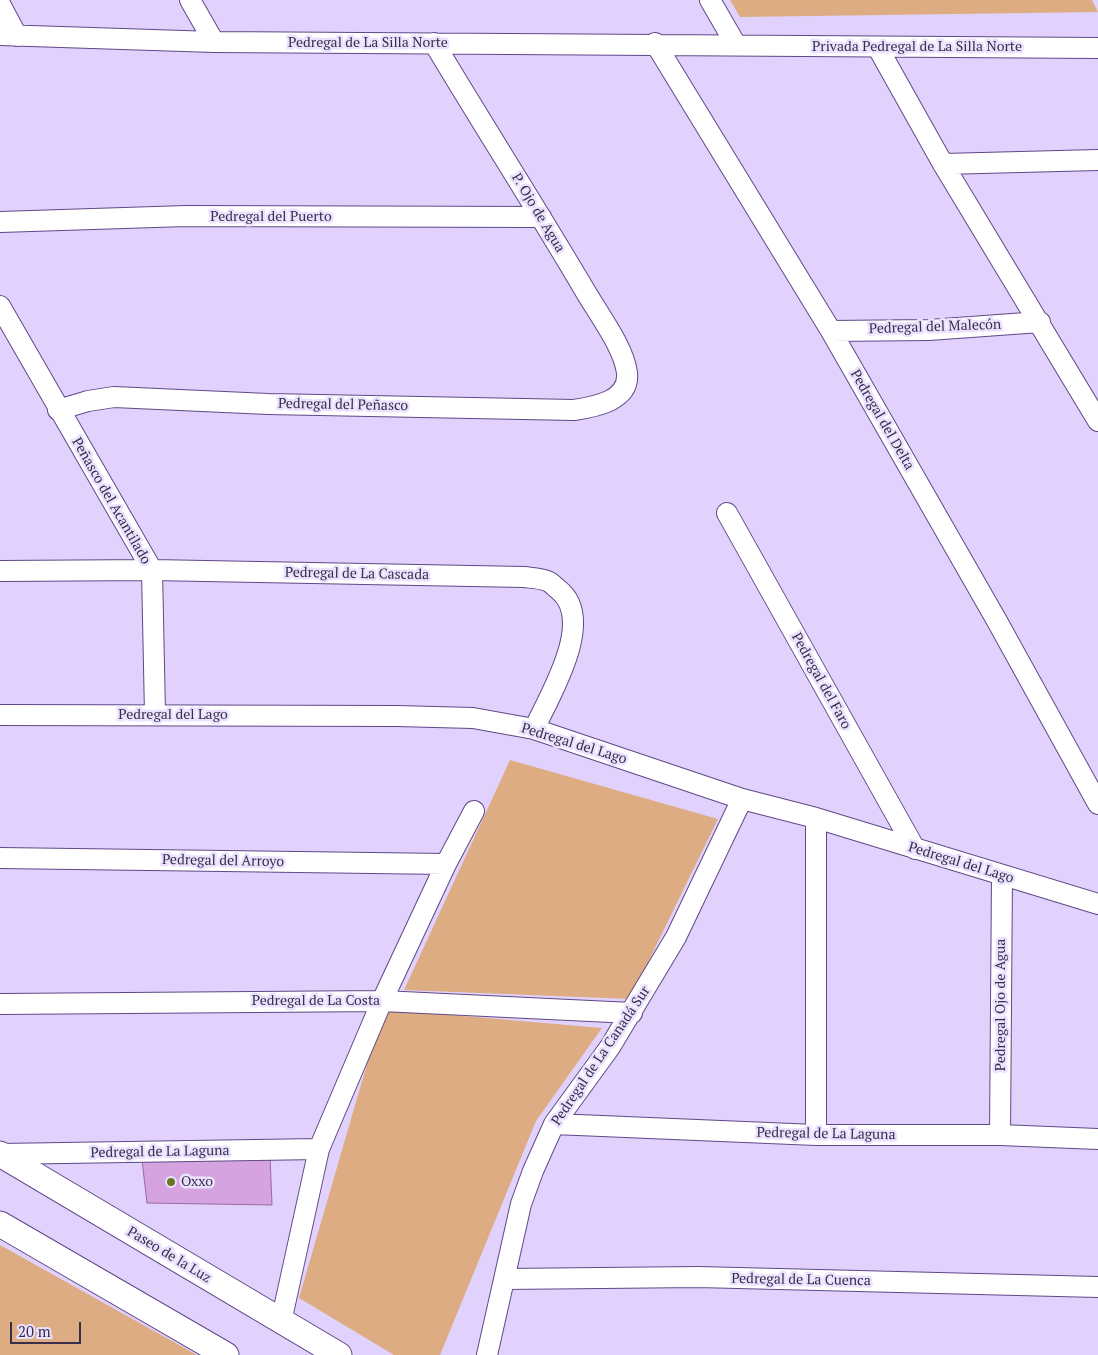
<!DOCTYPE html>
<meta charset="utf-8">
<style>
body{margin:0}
#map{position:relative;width:1098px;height:1355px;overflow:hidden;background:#e0d2fd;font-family:"PT Serif",serif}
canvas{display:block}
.scale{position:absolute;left:10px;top:1322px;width:71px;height:22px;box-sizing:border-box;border:2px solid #392f4b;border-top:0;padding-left:6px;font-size:15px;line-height:18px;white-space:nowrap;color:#392f4b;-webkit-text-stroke:4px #ebe2ff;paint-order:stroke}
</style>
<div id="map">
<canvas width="1098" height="1355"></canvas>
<div class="scale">20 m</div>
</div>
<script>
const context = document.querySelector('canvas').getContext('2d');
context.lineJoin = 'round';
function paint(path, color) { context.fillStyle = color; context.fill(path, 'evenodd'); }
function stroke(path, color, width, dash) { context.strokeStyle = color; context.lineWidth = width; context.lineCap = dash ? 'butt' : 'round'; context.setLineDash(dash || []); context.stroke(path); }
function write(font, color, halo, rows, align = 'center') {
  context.font = font + ' "PT Serif",serif'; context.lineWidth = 5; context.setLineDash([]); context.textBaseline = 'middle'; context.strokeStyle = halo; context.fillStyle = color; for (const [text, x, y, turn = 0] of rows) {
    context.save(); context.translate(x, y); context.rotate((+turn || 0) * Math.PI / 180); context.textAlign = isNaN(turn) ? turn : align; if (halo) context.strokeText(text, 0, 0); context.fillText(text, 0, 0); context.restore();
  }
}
const green = new Path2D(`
 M 730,0 L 1092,0 L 1098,12 L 740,17 Z
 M 510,760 L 718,819 L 630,999 L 404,990 Z
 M 383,1009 L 602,1028 L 536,1121 L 440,1355 L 394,1355 L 299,1298 Z
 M 0,1245 L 197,1355 L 0,1355 Z`);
const building = new Path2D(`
 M 270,1155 L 272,1205 L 147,1203 L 142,1160 Z`);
const minor = new Path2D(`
 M 190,0 L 214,42
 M 710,0 L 736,45
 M 0,4 L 17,36
 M 0,35 L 214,42 L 1098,48
 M 655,43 L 831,331 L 997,621 L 1098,804
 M 878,48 L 943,164 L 1098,421
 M 943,164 L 1098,160
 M 0,222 L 186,216 L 541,217
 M 0,306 L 152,570 L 155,714
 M 831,331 L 929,330 L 1040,322
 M 58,410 L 88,401 L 114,397 L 268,404 L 574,410 C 594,407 630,401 627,373 C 624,347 597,312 584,289 C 535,206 483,125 434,43
 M 727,513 L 915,849
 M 0,571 L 152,570 L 524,577 C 531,578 540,578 547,581 C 551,582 555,587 559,590 C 596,620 550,695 534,729
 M 0,715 L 397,716 L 473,718 L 534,729 L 742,799 L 816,818 L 1098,904
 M 0,858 L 446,864
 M 0,1004 L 382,1001 L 632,1013
 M 554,1124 L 816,1135 L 1000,1135 L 1098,1139
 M 816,1135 L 816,818
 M 1000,1135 L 1002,875
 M 0,1154 L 319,1149
 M 504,1279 L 698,1277 L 1098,1287
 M 281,1322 L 319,1149 L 382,1001 L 446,864 L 474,811
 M 487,1355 L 521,1204 L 533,1171 L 554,1124 L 610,1047 L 676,937 L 742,799`);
const tertiary = new Path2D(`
 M 0,1154 L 339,1355
 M 0,1224 L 226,1355`);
const markers = [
 [171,1182,5,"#657523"]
];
const streetNames = [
 ["Pedregal de La Silla Norte",368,43],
 ["Privada Pedregal de La Silla Norte",917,47],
 ["P. Ojo de Agua",538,213,59],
 ["Pedregal del Puerto",271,217],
 ["Pedregal del Malecón",935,327,-2],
 ["Pedregal del Peñasco",343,405,1],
 ["Pedregal del Delta",882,420,60],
 ["Peñasco del Acantilado",111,501,60],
 ["Pedregal de La Cascada",357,574,1],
 ["Pedregal del Faro",821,681,61],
 ["Pedregal del Lago",173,715],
 ["Pedregal del Lago",574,744,17],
 ["Pedregal del Arroyo",223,861,1],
 ["Pedregal del Lago",961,863,17],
 ["Pedregal de La Costa",316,1001],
 ["Pedregal Ojo de Agua",1001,1005,-90],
 ["Pedregal de La Canadá Sur",601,1056,-56],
 ["Pedregal de La Laguna",826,1134,1],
 ["Pedregal de La Laguna",160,1152,-1],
 ["Paseo de la Luz",169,1255,31],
 ["Pedregal de La Cuenca",801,1280,1]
];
const poiNames = [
 ["Oxxo",181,1182]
];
paint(green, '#deac83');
paint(building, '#d5a4e0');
stroke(building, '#996aa3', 1);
stroke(minor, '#604886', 22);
stroke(tertiary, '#604886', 27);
stroke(minor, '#fff', 20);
stroke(tertiary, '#fff', 25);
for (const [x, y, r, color] of markers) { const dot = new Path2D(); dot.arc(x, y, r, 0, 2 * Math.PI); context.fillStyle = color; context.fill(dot); stroke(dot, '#ebe2ff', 2); }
write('14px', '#392f4b', '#ebe2ff', streetNames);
write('14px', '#392f4b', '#ebe2ff', poiNames, 'left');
</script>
